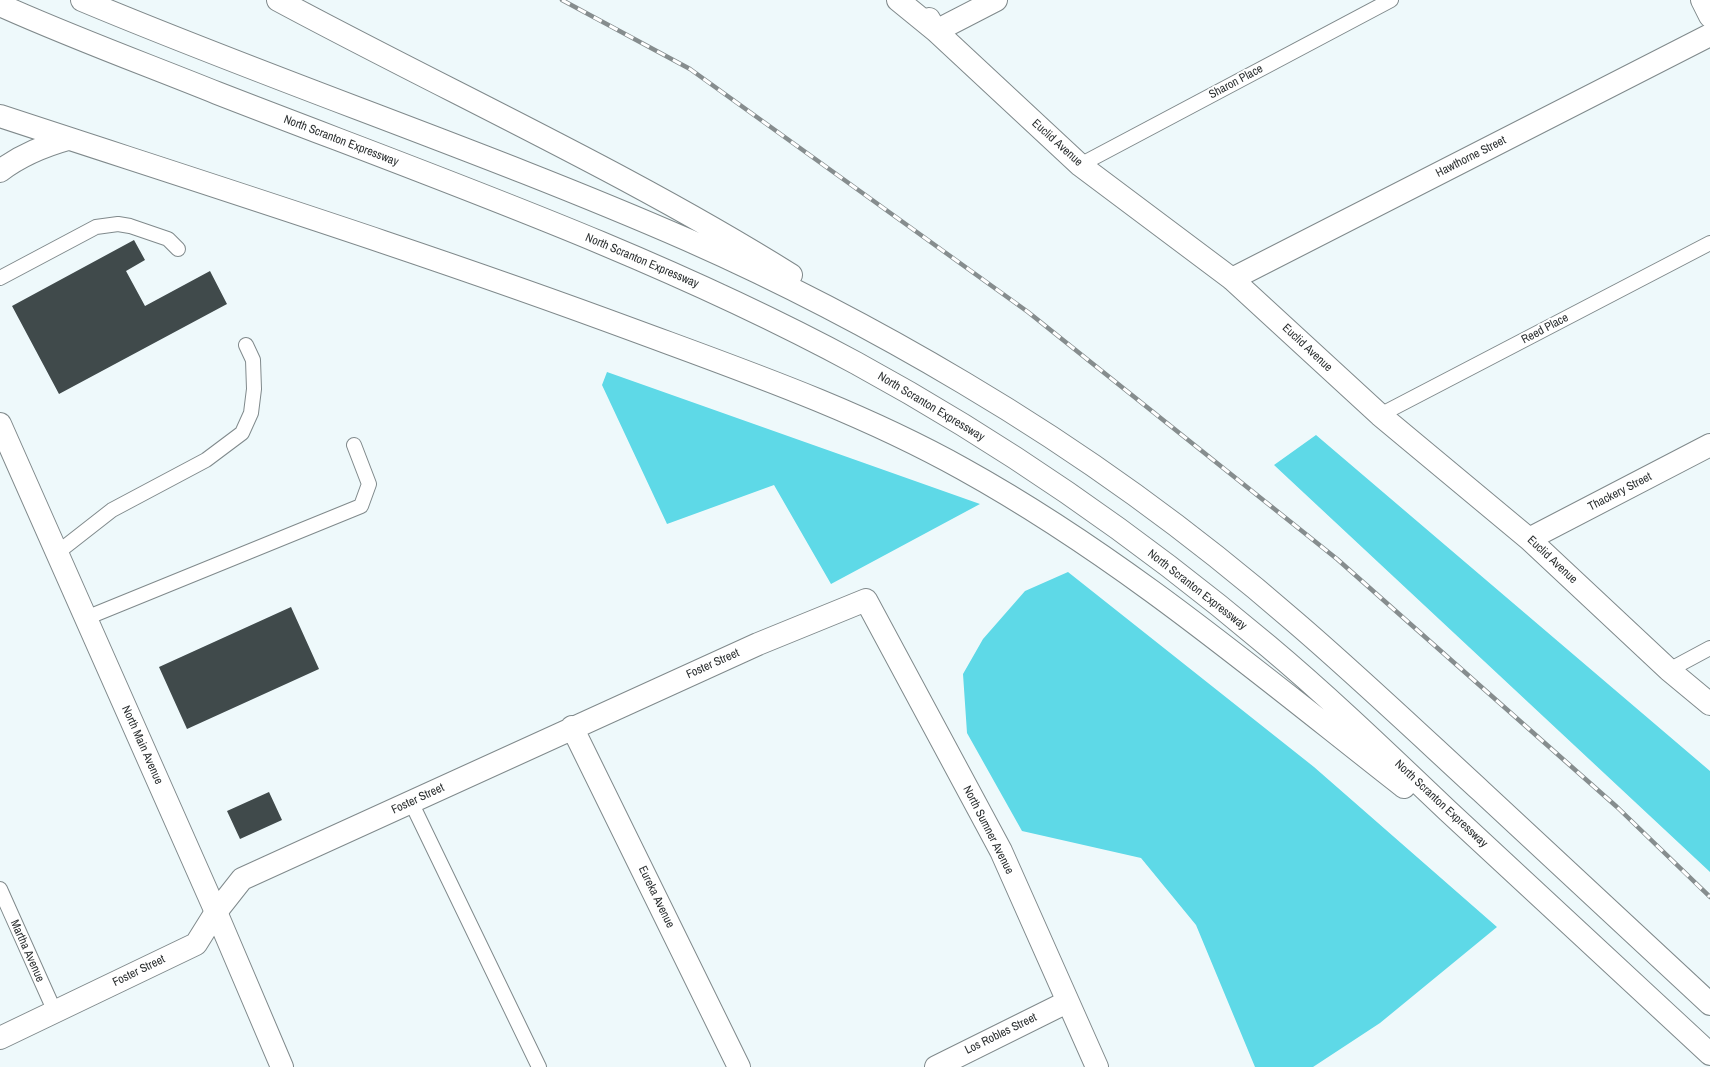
<!DOCTYPE html>
<style>
body{margin:0}
canvas{display:block;background:#eef9fb}
</style>
<canvas width="1710" height="1067"></canvas>
<script>
const context = document.querySelector('canvas').getContext('2d');
context.lineJoin = 'round';
function paint(path, color) { context.fillStyle = color; context.fill(path, 'evenodd'); }
function stroke(path, color, width, dash) { context.strokeStyle = color; context.lineWidth = width; context.lineCap = dash ? 'butt' : 'round'; context.setLineDash(dash || []); context.stroke(path); }
function write(font, color, halo, rows, align = 'center') {
  context.font = font + ' "Archivo Narrow",sans-serif'; context.lineWidth = 4; context.setLineDash([]); context.textBaseline = 'middle'; context.strokeStyle = halo; context.fillStyle = color; for (const [text, x, y, turn = 0] of rows) {
    context.save(); context.translate(x, y); context.rotate((+turn || 0) * Math.PI / 180); context.textAlign = isNaN(turn) ? turn : align; if (halo) context.strokeText(text, 0, 0); context.fillText(text, 0, 0); context.restore();
  }
}
const forest = new Path2D(`
 M 607,372 L 980,504 L 831,584 L 774,485 L 667,524 L 602,385 Z
 M 1316,435 L 1710,771 L 1710,872 L 1274,465 Z
 M 1068,572 L 1314,767 L 1497,927 L 1380,1023 L 1313,1067 L 1255,1067 L 1196,925 L 1141,858 L 1022,831 L 967,733 L 963,674 L 983,639 L 1025,591 Z`);
const building = new Path2D(`
 M 134,240 L 145,260 L 126,271 L 145,306 L 210,271 L 227,304 L 59,394 L 12,306 Z
 M 291,607 L 319,669 L 187,729 L 159,667 Z
 M 269,792 L 282,820 L 240,839 L 227,811 Z`);
const service = new Path2D(`
 M 1080,165 L 1391,0
 M 0,278 L 96,227 L 118,224 L 130,226 L 168,239 L 178,249
 M 1380,415 L 1710,243
 M 57,553 L 112,510 L 206,460 L 242,433 L 251,413 L 254,389 L 253,360 L 246,345
 M 86,618 L 361,506 L 369,484 L 354,445
 M 1669,670 L 1710,648
 M 411,802 L 539,1067
 M 0,889 L 55,1012`);
const minor = new Path2D(`
 M 898,0 L 936,31 L 1080,165 L 1232,279 L 1380,415 L 1529,539 L 1669,670 L 1710,704
 M 1702,0 L 1710,16
 M 929,19 L 936,31 L 996,0
 M 1232,279 L 1710,35
 M 1529,539 L 1710,445
 M 572,727 L 739,1067
 M 0,1038 L 196,944 L 216,912 L 242,879 L 758,644 L 866,600 L 1001,851 L 1097,1067
 M 936,1067 L 1067,1002`);
const primary = new Path2D(`
 M 0,424 L 216,912 L 282,1067`);
const motorway = new Path2D(`
 M 82,0 C 282,84 489,153 688,240 C 783,282 875,330 964,383 C 1079,451 1194,534 1295,622 C 1359,677 1420,735 1482,792 C 1558,863 1634,934 1710,1004
 M 278,0 C 449,92 626,172 791,275
 M 0,5 C 71,37 145,64 217,93 C 433,177 652,253 856,363 C 1003,443 1140,538 1268,646 C 1330,698 1389,755 1448,811 C 1535,892 1623,973 1710,1054
 M 0,116 C 213,186 426,253 636,331 C 747,372 859,411 963,469 C 1122,557 1262,676 1404,787
 M 0,171 C 21,155 43,146 68,139`);
const rail = new Path2D(`
 M 562,0 L 690,69 L 1028,312 L 1337,559 L 1617,807 L 1710,897`);
const streetNames = [
 ["Sharon Place",1236,82,-28],
 ["North Scranton Expressway",341,141,21],
 ["Euclid Avenue",1057,143,42],
 ["Hawthorne Street",1471,157,-27],
 ["North Scranton Expressway",642,261,23],
 ["Reed Place",1545,329,-28],
 ["Euclid Avenue",1307,348,43],
 ["North Scranton Expressway",931,407,31],
 ["Thackery Street",1620,492,-27],
 ["Euclid Avenue",1552,560,43],
 ["North Scranton Expressway",1197,590,38],
 ["Foster Street",713,664,-24],
 ["North Main Avenue",142,745,66],
 ["Foster Street",418,799,-25],
 ["North Scranton Expressway",1441,804,43],
 ["North Sumner Avenue",988,830,63],
 ["Eureka Avenue",656,897,64],
 ["Martha Avenue",27,951,66],
 ["Foster Street",139,971,-26],
 ["Los Robles Street",1001,1034,-26]
];
paint(forest, '#5ed9e7');
paint(building, '#404a4b');
stroke(service, '#808a8c', 16);
stroke(minor, '#808a8c', 24);
stroke(primary, '#808a8c', 24);
stroke(motorway, '#808a8c', 24);
stroke(service, '#fff', 14);
stroke(minor, '#fff', 22);
stroke(primary, '#fff', 22);
stroke(motorway, '#fff', 22);
stroke(rail, '#868d8e', 4.5);
stroke(rail, '#fff', 3, [9]);
write('12px', '#2d3132', '#fff', streetNames);
</script>
